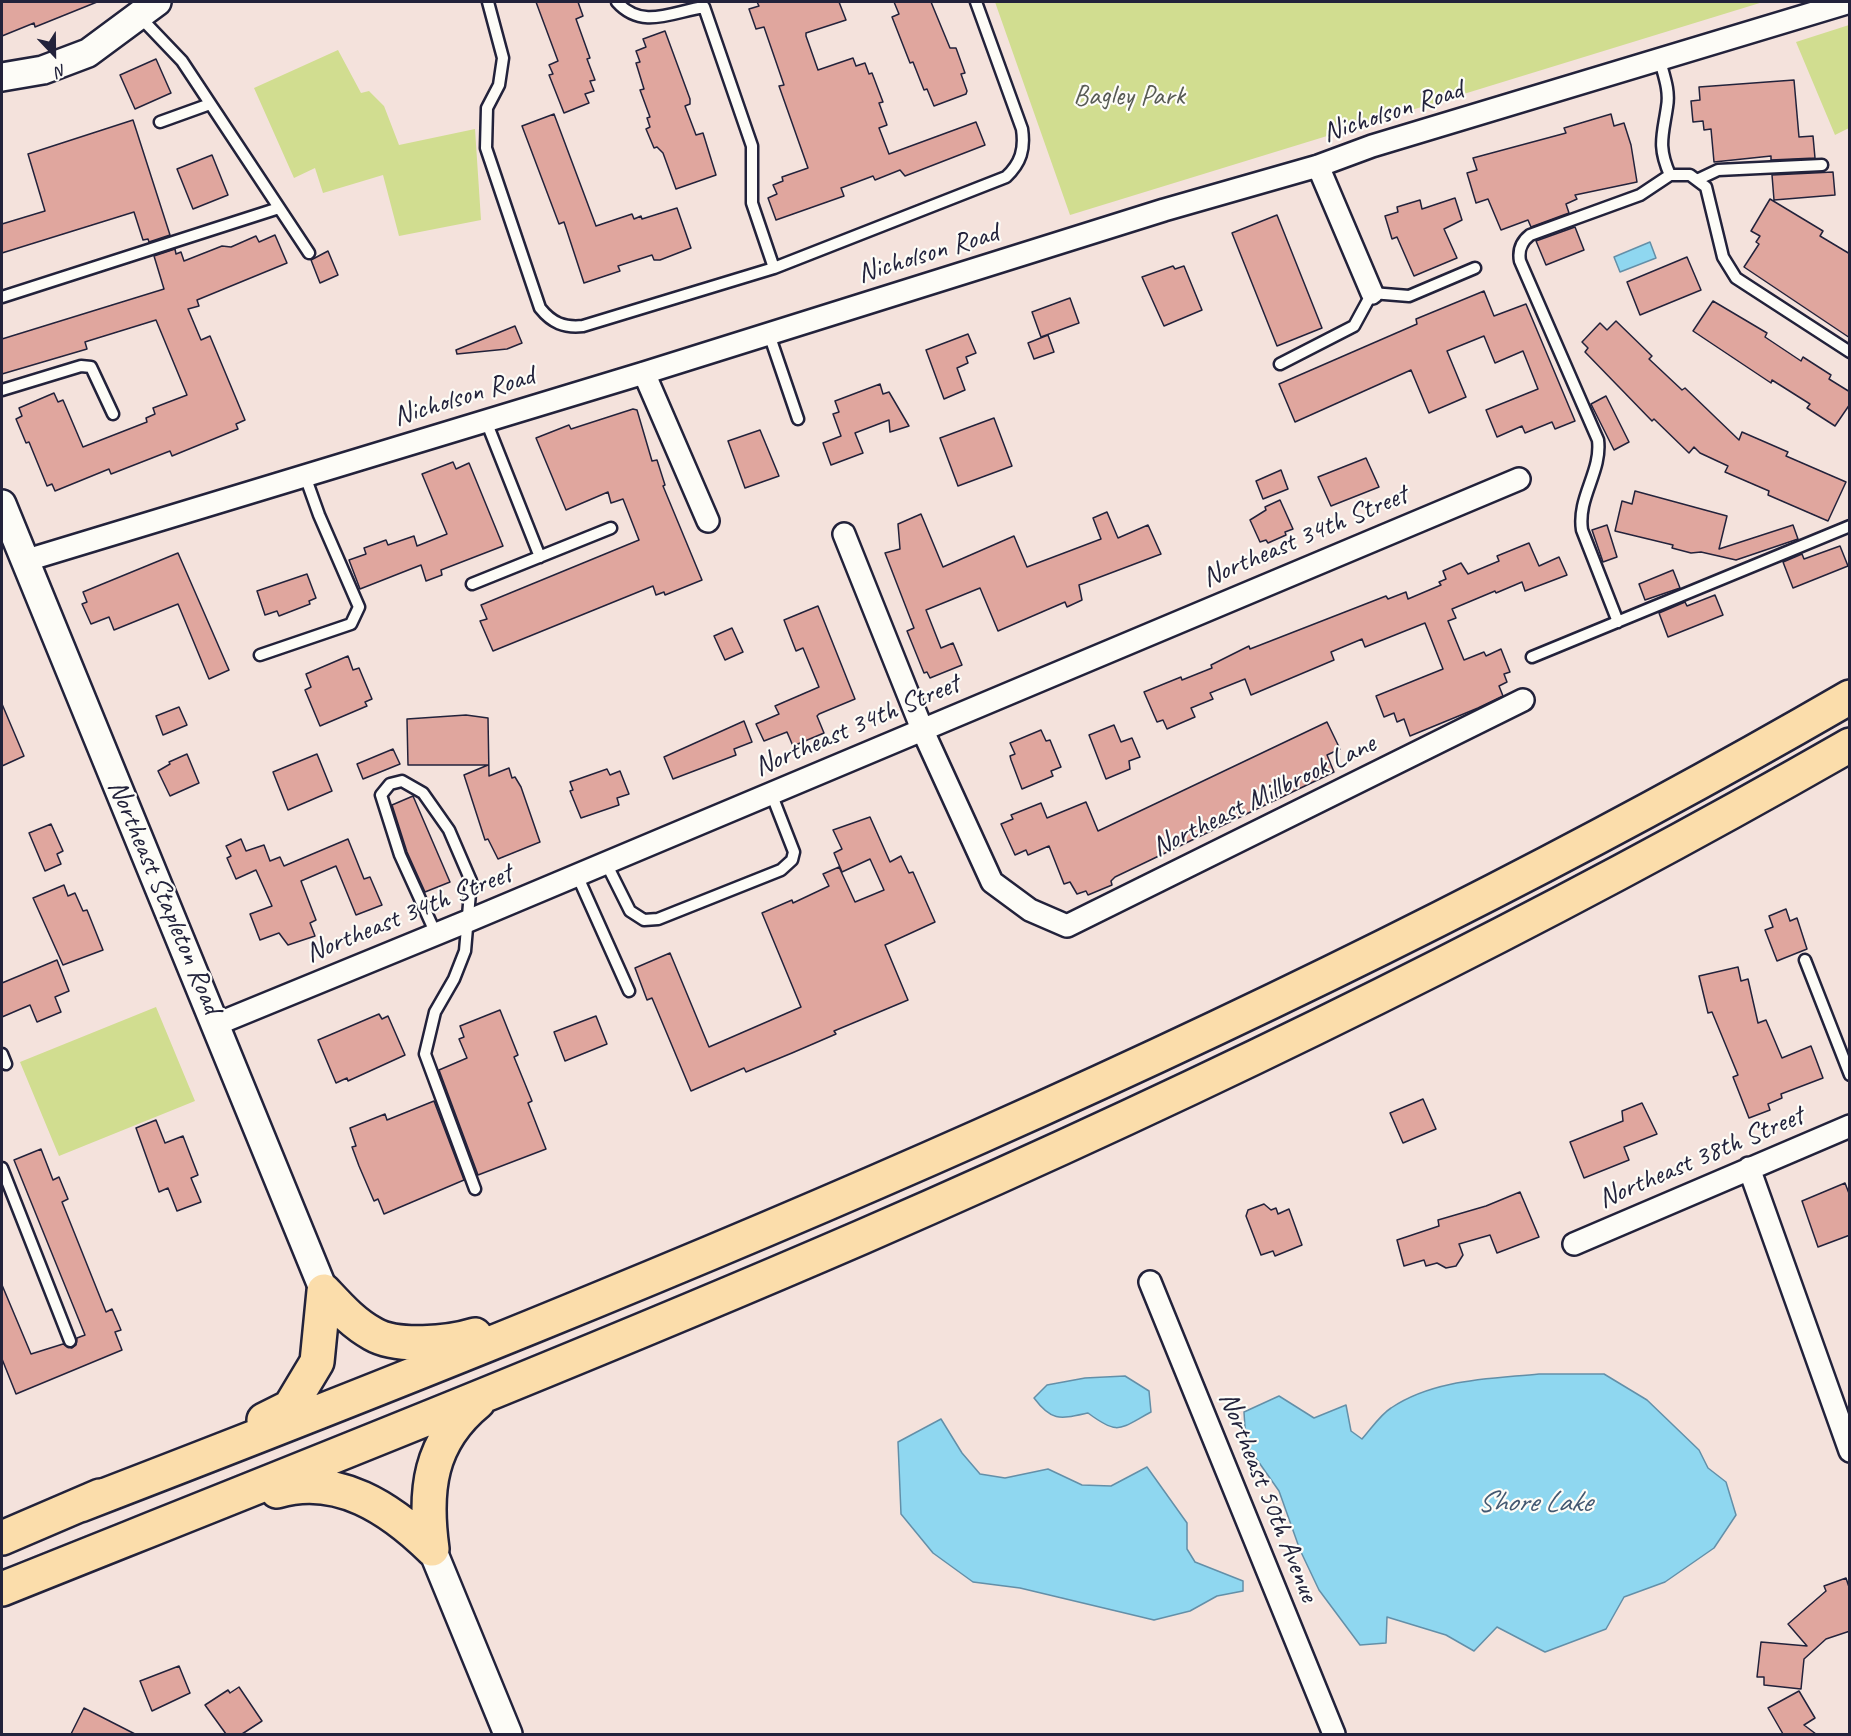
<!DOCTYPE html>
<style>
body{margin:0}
#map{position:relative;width:1851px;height:1736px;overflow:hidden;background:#f4e2dc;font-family:Caveat,sans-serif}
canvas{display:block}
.frame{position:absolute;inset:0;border:3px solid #22223b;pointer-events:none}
.north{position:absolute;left:24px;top:24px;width:60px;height:60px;-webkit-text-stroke:4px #fdfcf7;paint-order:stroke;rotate:158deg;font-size:16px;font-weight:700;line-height:24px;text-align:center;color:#22223b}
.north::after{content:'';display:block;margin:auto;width:21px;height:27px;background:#22223b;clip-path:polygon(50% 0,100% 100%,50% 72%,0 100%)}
</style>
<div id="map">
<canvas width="1851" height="1736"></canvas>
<div class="frame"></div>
<div class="north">N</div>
</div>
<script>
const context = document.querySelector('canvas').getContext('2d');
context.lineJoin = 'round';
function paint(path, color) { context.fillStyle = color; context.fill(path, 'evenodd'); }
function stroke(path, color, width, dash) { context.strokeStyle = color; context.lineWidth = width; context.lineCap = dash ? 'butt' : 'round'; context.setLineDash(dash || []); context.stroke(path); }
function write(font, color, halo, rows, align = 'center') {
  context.font = font + ' Caveat,sans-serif'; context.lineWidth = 4.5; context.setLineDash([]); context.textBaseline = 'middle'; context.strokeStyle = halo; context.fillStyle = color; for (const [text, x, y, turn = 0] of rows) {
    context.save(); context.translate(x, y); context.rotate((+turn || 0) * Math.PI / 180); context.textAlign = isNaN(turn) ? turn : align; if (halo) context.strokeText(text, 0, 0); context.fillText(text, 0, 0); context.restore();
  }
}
const green = new Path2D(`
 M 995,2 L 1763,2 L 1070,215 Z
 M 1849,25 L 1849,128 L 1835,135 L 1796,42 Z
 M 338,50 L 361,93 L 369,91 L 384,106 L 399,145 L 475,129 L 481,220 L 399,236 L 383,175 L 323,193 L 315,168 L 294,178 L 254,88 Z
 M 156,1007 L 195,1101 L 59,1156 L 20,1062 Z`);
const water = new Path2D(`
 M 1650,242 L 1656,258 L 1620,272 L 1614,257 Z
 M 1539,1374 L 1604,1374 L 1647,1400 L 1699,1450 L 1708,1468 L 1726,1482 L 1736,1515 L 1714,1548 L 1665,1582 L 1624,1597 L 1606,1629 L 1545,1652 L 1497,1627 L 1474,1651 L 1446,1635 L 1387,1617 L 1386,1643 L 1360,1645 L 1319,1590 L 1300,1550 L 1279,1491 L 1246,1444 L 1244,1412 L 1279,1396 L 1314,1418 L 1346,1405 L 1351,1431 L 1362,1439 C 1371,1429 1380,1415 1391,1408 C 1434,1379 1490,1379 1539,1374 Z
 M 1125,1376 L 1149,1391 L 1151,1412 C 1119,1429 1119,1436 1088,1413 C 1060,1419 1052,1422 1034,1398 L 1047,1385 L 1085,1378 Z
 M 941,1419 L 962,1453 L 980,1474 L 1005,1478 L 1048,1469 L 1082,1485 L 1111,1486 L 1147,1467 L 1187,1523 L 1187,1549 L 1195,1562 L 1243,1581 L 1243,1591 L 1217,1596 L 1190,1611 L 1154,1620 L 1020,1588 L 973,1582 L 933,1553 L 901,1514 L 898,1442 Z`);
const building = new Path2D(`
 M 2,2 L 97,2 L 35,27 L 34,23 L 2,36 Z
 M 536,2 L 578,2 L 583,16 L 576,19 L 590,58 L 587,59 L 595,80 L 590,81 L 594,91 L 585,94 L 589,103 L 564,113 L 549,75 L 553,74 L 549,65 L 558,61 Z
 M 757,2 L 839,2 L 846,20 L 806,33 L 806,36 L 818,70 L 853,58 L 856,66 L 865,63 L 869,74 L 872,73 L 883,102 L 879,103 L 887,125 L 879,128 L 889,154 L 976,122 L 985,145 L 905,176 L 900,170 L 875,180 L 873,176 L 841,188 L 844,196 L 776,220 L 768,198 L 777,194 L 773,185 L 783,181 L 782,177 L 808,168 L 779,86 L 784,85 L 764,27 L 756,29 L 749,9 L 759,6 Z
 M 894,2 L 931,2 L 950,48 L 956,48 L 965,73 L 961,74 L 967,91 L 966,94 L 934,106 L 927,89 L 924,90 L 913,62 L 910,63 L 892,17 L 899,14 Z
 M 665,31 L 690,99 L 690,104 L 685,106 L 696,135 L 703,133 L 716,175 L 676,189 L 663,153 L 657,147 L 654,148 L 646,129 L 650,127 L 647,118 L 650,117 L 640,90 L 644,89 L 636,63 L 640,62 L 636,51 L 646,47 L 643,39 Z
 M 156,59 L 171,93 L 135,109 L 120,75 Z
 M 1794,80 L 1799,137 L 1813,136 L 1815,158 L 1771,160 L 1771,156 L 1714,162 L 1711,129 L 1704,130 L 1703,121 L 1693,122 L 1691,101 L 1700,100 L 1699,87 Z
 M 554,114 L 596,226 L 632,214 L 634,219 L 641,216 L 642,219 L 677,208 L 691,248 L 660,260 L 654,260 L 652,255 L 618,266 L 620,271 L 584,283 L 564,222 L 559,224 L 522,126 Z
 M 1611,114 L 1614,126 L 1624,123 L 1631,145 L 1637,182 L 1575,195 L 1577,199 L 1566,204 L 1569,213 L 1531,227 L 1528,220 L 1501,230 L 1488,199 L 1476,203 L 1467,173 L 1477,170 L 1473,158 L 1566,133 L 1564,128 Z
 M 133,120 L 170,235 L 149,242 L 148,239 L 143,240 L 134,212 L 2,253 L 2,224 L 45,211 L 28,154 Z
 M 212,155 L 228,195 L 193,209 L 177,169 Z
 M 1833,172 L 1835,195 L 1774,200 L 1772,175 Z
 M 1455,198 L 1462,220 L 1444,229 L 1457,258 L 1414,276 L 1397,237 L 1392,239 L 1385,216 L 1398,212 L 1397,207 L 1420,200 L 1422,209 Z
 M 1770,199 L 1823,231 L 1820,236 L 1850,254 L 1850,338 L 1744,267 L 1759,244 L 1756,242 L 1760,236 L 1751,231 Z
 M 1277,215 L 1322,328 L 1277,346 L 1232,233 Z
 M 1575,227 L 1584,250 L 1546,265 L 1536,241 Z
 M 275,235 L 287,263 L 197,300 L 199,306 L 188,309 L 201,340 L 210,336 L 245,420 L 236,424 L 238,429 L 172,456 L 170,451 L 111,474 L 109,469 L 55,491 L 52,484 L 47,486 L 29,442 L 26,443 L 16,419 L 22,416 L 19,408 L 54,393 L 58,402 L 63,400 L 83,447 L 147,422 L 146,418 L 155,414 L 153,408 L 187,395 L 156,320 L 88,341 L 85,342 L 87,349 L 2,374 L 2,339 L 164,289 L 154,256 L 175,249 L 176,254 L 181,252 L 184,261 L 222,246 L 231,247 L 256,236 L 259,242 Z
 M 328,251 L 338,275 L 320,283 L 311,260 Z
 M 1687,257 L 1701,290 L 1640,315 L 1627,282 Z
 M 1173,266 L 1175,269 L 1184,266 L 1202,310 L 1164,326 L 1142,277 Z
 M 1484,291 L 1494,316 L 1526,304 L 1575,421 L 1555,429 L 1552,422 L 1525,433 L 1522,426 L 1497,437 L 1486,410 L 1538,389 L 1523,351 L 1495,363 L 1484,336 L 1447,351 L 1466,397 L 1429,413 L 1411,370 L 1295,422 L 1279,384 L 1417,324 L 1416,319 Z
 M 1070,298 L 1079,323 L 1041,337 L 1032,312 Z
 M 1713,301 L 1767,333 L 1765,337 L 1801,361 L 1803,357 L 1831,375 L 1829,379 L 1850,392 L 1850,404 L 1835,426 L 1807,408 L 1810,404 L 1772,380 L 1771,383 L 1693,331 Z
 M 1616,321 L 1652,356 L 1649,359 L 1682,390 L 1685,388 L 1739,440 L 1742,432 L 1788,452 L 1786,456 L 1846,482 L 1828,521 L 1768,495 L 1769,491 L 1725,472 L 1728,466 L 1700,453 L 1694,447 L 1689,453 L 1654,419 L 1652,421 L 1585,352 L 1588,348 L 1582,342 L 1600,323 L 1607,330 Z
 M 515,326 L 522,343 L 507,349 L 457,354 L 456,350 Z
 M 968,334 L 976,353 L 966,357 L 968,363 L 957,368 L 965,390 L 944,399 L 926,350 Z
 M 1048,335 L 1054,352 L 1034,359 L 1028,343 Z
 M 880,384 L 883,394 L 889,392 L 909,426 L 890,432 L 889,420 L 855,433 L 863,453 L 831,465 L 823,443 L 841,436 L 833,414 L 839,412 L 835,401 Z
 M 1606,396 L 1629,442 L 1614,450 L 1591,404 Z
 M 633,409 L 637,410 L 652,461 L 657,460 L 665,485 L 663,486 L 702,580 L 665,595 L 664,592 L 656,595 L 653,586 L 493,651 L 480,621 L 487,619 L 481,605 L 639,540 L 623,499 L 611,503 L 608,492 L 566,510 L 536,438 L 569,425 L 571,429 Z
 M 994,418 L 1012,466 L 958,486 L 940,438 Z
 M 760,430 L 779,476 L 745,488 L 728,441 Z
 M 1366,458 L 1379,487 L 1331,506 L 1318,477 Z
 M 453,462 L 456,469 L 469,463 L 503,546 L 441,570 L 442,575 L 426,581 L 421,565 L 360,589 L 349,560 L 366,554 L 364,548 L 386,540 L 388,545 L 414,536 L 417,546 L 447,534 L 422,474 Z
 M 1281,470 L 1288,489 L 1263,499 L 1256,481 Z
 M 1635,491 L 1727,516 L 1719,549 L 1793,525 L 1798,539 L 1736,560 L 1701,552 L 1691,553 L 1672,548 L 1673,545 L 1615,531 L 1622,501 L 1632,504 Z
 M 1280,500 L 1293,529 L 1285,532 L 1286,535 L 1268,543 L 1266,540 L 1260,542 L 1250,520 L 1266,510 L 1265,507 Z
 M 1107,512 L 1118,538 L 1148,525 L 1161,554 L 1079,585 L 1082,600 L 1067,607 L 1065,602 L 998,631 L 980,588 L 926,610 L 941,648 L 953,643 L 962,665 L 930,678 L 927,672 L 924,673 L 907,631 L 914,628 L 885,553 L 900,549 L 898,524 L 921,514 L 943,567 L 1014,536 L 1027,567 L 1101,539 L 1093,518 Z
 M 1607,525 L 1617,557 L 1603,562 L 1592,530 Z
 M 1529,543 L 1539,566 L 1559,557 L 1567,575 L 1525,591 L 1522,582 L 1496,593 L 1495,591 L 1452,609 L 1456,618 L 1448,621 L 1464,660 L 1484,652 L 1486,656 L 1501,649 L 1510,672 L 1504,674 L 1507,682 L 1499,686 L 1503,696 L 1478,708 L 1410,736 L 1404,719 L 1397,722 L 1394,713 L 1384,717 L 1376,696 L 1443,669 L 1425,623 L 1365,647 L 1362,639 L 1331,652 L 1334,660 L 1251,695 L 1245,679 L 1210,693 L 1213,699 L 1191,708 L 1195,717 L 1167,729 L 1163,720 L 1157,722 L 1144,692 L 1181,677 L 1182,680 L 1212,668 L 1211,665 L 1249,646 L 1250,649 L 1386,596 L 1388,599 L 1406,592 L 1408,599 L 1441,585 L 1439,582 L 1446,579 L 1443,571 L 1461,563 L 1468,574 L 1499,561 L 1497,556 Z
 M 1840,546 L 1848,566 L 1793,588 L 1783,562 L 1802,554 L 1804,559 Z
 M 178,553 L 229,670 L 209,679 L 178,604 L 114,630 L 109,617 L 91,624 L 82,604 L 87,602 L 83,592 Z
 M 1673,570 L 1680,588 L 1645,600 L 1639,584 Z
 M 307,574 L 316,598 L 309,601 L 310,604 L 279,616 L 277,611 L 265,615 L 257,591 Z
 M 1715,595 L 1723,615 L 1668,637 L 1659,613 L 1685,602 L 1687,606 Z
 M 818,606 L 855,699 L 819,714 L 817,716 L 824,733 L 793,746 L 787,732 L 764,741 L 756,724 L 779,714 L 775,706 L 819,687 L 803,648 L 796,651 L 784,620 Z
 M 732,628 L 743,652 L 725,660 L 714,636 Z
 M 348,656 L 353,670 L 359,668 L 372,699 L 365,702 L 367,706 L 320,726 L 305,690 L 311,687 L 306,674 Z
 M 2,704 L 24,756 L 2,766 Z
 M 179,707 L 187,725 L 163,735 L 156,716 Z
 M 466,715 L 488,718 L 489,776 L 509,768 L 512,778 L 515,777 L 521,787 L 540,842 L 498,859 L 488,839 L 485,840 L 464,775 L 488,765 L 408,765 L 407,719 Z
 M 744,721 L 752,742 L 734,749 L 736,755 L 673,779 L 664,757 Z
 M 1327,722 L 1340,749 L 1327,755 L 1334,772 L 1115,877 L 1111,881 L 1112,885 L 1088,895 L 1086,891 L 1077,894 L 1070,882 L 1064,884 L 1049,846 L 1028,855 L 1026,850 L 1015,855 L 1001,824 L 1013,819 L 1011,815 L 1041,803 L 1047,818 L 1086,802 L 1098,831 Z
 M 1114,725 L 1121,742 L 1132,738 L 1140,757 L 1129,761 L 1130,769 L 1106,779 L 1089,735 Z
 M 1041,730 L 1046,741 L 1050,740 L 1061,767 L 1051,771 L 1053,776 L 1022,789 L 1011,760 L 1010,756 L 1015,754 L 1010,743 Z
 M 393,749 L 400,764 L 363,779 L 357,764 Z
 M 187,754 L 199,783 L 170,796 L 158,771 L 170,764 L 169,762 Z
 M 317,754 L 332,791 L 288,810 L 273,772 Z
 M 607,769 L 610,775 L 620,771 L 629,794 L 617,798 L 619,805 L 581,818 L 570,791 L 573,790 L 570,782 Z
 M 413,796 L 450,882 L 425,892 L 407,852 L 392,805 Z
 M 870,817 L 890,862 L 901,856 L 909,873 L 913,872 L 935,922 L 885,945 L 908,1000 L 834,1031 L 836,1034 L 792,1053 L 746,1072 L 744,1068 L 691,1091 L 652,998 L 647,1000 L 635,968 L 670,953 L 709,1047 L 801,1007 L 762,913 L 792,900 L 793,903 L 829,886 L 823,874 L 839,867 L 855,902 L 884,890 L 870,859 L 842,872 L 834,853 L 842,849 L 833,830 Z
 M 51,824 L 63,851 L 57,854 L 61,864 L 45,871 L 29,833 Z
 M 241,839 L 246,851 L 264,845 L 270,861 L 280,857 L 284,866 L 348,839 L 364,879 L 370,877 L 382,905 L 356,915 L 336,866 L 301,881 L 316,920 L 310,923 L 315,936 L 288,945 L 279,933 L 260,940 L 250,914 L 272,906 L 256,870 L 236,879 L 227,858 L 231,856 L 226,846 Z
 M 64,885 L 68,896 L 75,893 L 83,911 L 87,910 L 103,950 L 63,965 L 33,898 Z
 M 1786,909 L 1790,921 L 1797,918 L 1807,949 L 1777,961 L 1765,930 L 1773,927 L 1769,916 Z
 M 57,960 L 69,991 L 55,997 L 61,1012 L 37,1022 L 30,1005 L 2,1017 L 2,983 Z
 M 1738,967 L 1741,981 L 1748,979 L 1758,1023 L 1766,1020 L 1782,1058 L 1811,1046 L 1823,1078 L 1781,1094 L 1782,1098 L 1768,1104 L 1770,1110 L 1749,1118 L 1733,1077 L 1738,1075 L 1712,1012 L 1708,1013 L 1699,976 Z
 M 500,1010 L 518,1055 L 514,1057 L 532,1101 L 528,1103 L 546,1149 L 478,1175 L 439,1070 L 467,1058 L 459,1039 L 464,1037 L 460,1026 Z
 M 379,1014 L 382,1019 L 388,1016 L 405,1055 L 348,1081 L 347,1078 L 336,1083 L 318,1040 Z
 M 596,1016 L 607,1044 L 565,1061 L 554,1032 Z
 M 1423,1099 L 1436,1129 L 1403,1143 L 1390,1113 Z
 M 434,1101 L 464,1180 L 384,1214 L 378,1199 L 374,1201 L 359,1166 L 352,1147 L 356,1146 L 350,1128 L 385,1114 L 387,1120 Z
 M 1642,1103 L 1657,1134 L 1624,1147 L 1629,1160 L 1584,1178 L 1570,1142 L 1623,1121 L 1622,1111 Z
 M 156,1120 L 165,1143 L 183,1136 L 198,1175 L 191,1178 L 201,1202 L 177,1211 L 168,1188 L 159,1192 L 136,1128 Z
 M 41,1149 L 53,1180 L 59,1177 L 68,1199 L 62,1202 L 106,1312 L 112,1309 L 121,1330 L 115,1332 L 122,1350 L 16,1394 L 2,1359 L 2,1285 L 31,1354 L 63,1344 L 72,1348 L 76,1345 L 77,1338 L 85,1335 L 14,1160 Z
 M 1845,1183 L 1850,1196 L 1850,1235 L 1818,1247 L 1802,1201 Z
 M 1520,1192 L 1539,1237 L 1497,1253 L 1490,1235 L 1459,1244 L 1463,1255 L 1456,1266 L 1446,1268 L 1437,1263 L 1426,1266 L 1424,1260 L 1404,1266 L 1397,1240 L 1439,1226 L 1438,1220 L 1486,1206 Z
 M 1264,1204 L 1271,1210 L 1276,1208 L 1278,1214 L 1289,1209 L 1302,1245 L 1275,1256 L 1273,1251 L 1261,1255 L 1246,1216 L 1248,1210 Z
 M 1846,1578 L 1850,1590 L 1850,1631 L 1826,1639 L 1804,1659 L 1801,1689 L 1764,1685 L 1764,1677 L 1757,1677 L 1761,1642 L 1807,1646 L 1788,1624 L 1826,1591 L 1824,1586 Z
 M 179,1666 L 190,1693 L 152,1711 L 140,1681 Z
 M 239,1687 L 262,1721 L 242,1734 L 226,1734 L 205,1705 L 228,1690 L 230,1693 Z
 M 1799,1691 L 1815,1718 L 1804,1725 L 1816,1734 L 1783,1734 L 1768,1708 Z
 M 84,1708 L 135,1734 L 71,1734 Z`);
const service = new Path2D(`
 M 488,2 L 503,58 L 499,85 L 487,108 L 486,148 L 540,308 C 552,323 564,328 583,326 L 774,268 L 1006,177 C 1021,163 1025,149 1022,129 L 976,2
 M 617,2 C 642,30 672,12 704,7 L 752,146 L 752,203 L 774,268
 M 139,16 L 182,61 L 309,253
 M 1660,61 C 1664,76 1670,91 1667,107 C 1663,135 1657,146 1670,175
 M 160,122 L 210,104
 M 1699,179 L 1718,170 L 1822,165
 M 2,297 L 279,208
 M 769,334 L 798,419
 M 1280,364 L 1354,326 L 1372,293 L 1409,296 L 1475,268
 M 2,390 L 81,366 L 91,367 L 113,414
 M 486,421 L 540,557
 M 472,584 L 611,528
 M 1618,622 L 1582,530 C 1577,497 1602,472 1598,440 L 1520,261 C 1518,250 1521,242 1530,235 L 1640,195 L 1670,175 L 1690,175 L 1706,187 L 1723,257 L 1736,278 L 1850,352
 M 260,655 L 351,624 L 359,607 L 319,515 L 305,476
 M 1532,657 L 1850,526
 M 606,863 L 630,911 L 644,920 L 658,919 L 781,870 L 792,860 L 794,852 L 771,793
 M 577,875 L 629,991
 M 436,934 L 400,855 L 381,795 L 390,784 L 402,781 L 423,793 L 449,830 L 471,881 L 465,951 L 454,979 L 435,1012 L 425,1054 L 475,1189
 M 1805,960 L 1850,1075
 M 2,1054 L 6,1064
 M 2,1168 L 70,1341`);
const minor = new Path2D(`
 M 1318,166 L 1372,293
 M 644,373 L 708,521
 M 844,534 L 922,729 L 992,882 L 1030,910 L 1067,926 L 1523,700
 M 24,561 L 644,373 L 1164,210 L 1318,166 L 1372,146 L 1850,2
 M 217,1024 L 468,921 L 1519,479
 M 1749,1168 L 1850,1451
 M 1574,1244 L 1850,1126
 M 1150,1282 L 1334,1734`);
const tertiary = new Path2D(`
 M 2,77 L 43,70 L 88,53 L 157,2
 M 2,504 L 324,1291
 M 432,1549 L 508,1734`);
const motorway = new Path2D(`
 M 324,1291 C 339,1307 353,1323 373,1334 C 397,1348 449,1343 475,1335
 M 264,1420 L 290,1407 L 317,1362 L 324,1291
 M 277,1491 C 338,1473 391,1509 432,1549
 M 80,1505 C 685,1272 1288,1023 1850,697
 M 2,1538 L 100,1496
 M 432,1549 C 424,1491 429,1442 478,1402
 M 2,1589 C 289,1474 578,1360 862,1237 C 1199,1090 1531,928 1850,745`);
const parkNames = [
 ["Bagley Park",1129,97]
];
const streetNames = [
 ["Nicholson Road",1393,112,-18],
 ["Nicholson Road",928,254,-17],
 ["Nicholson Road",464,397,-17],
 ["Northeast 34th Street",1305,537,-23],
 ["Northeast 34th Street",857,726,-23],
 ["Northeast Millbrook Lane",1264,796,-26],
 ["Northeast Stapleton Road",164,897,67],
 ["Northeast 34th Street",409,914,-22],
 ["Northeast 38th Street",1701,1158,-23],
 ["Northeast 50th Avenue",1268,1497,68]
];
const waterNames = [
 ["Shore Lake",1534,1503]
];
paint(green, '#d1dd90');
paint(water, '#8fd7f0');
stroke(water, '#638fa8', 1.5);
paint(building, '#e0a69e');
stroke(building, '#22223b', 1.5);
stroke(service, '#22223b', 15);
stroke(minor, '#22223b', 26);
stroke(tertiary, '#22223b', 32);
stroke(motorway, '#22223b', 38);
stroke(service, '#fdfcf7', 10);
stroke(minor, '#fdfcf7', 21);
stroke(tertiary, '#fdfcf7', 27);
stroke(motorway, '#fbddab', 33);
write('28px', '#575a54', '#fdfcf7', parkNames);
write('28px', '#22223b', '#fdfcf7', streetNames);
write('italic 30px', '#435871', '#fdfcf7', waterNames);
</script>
